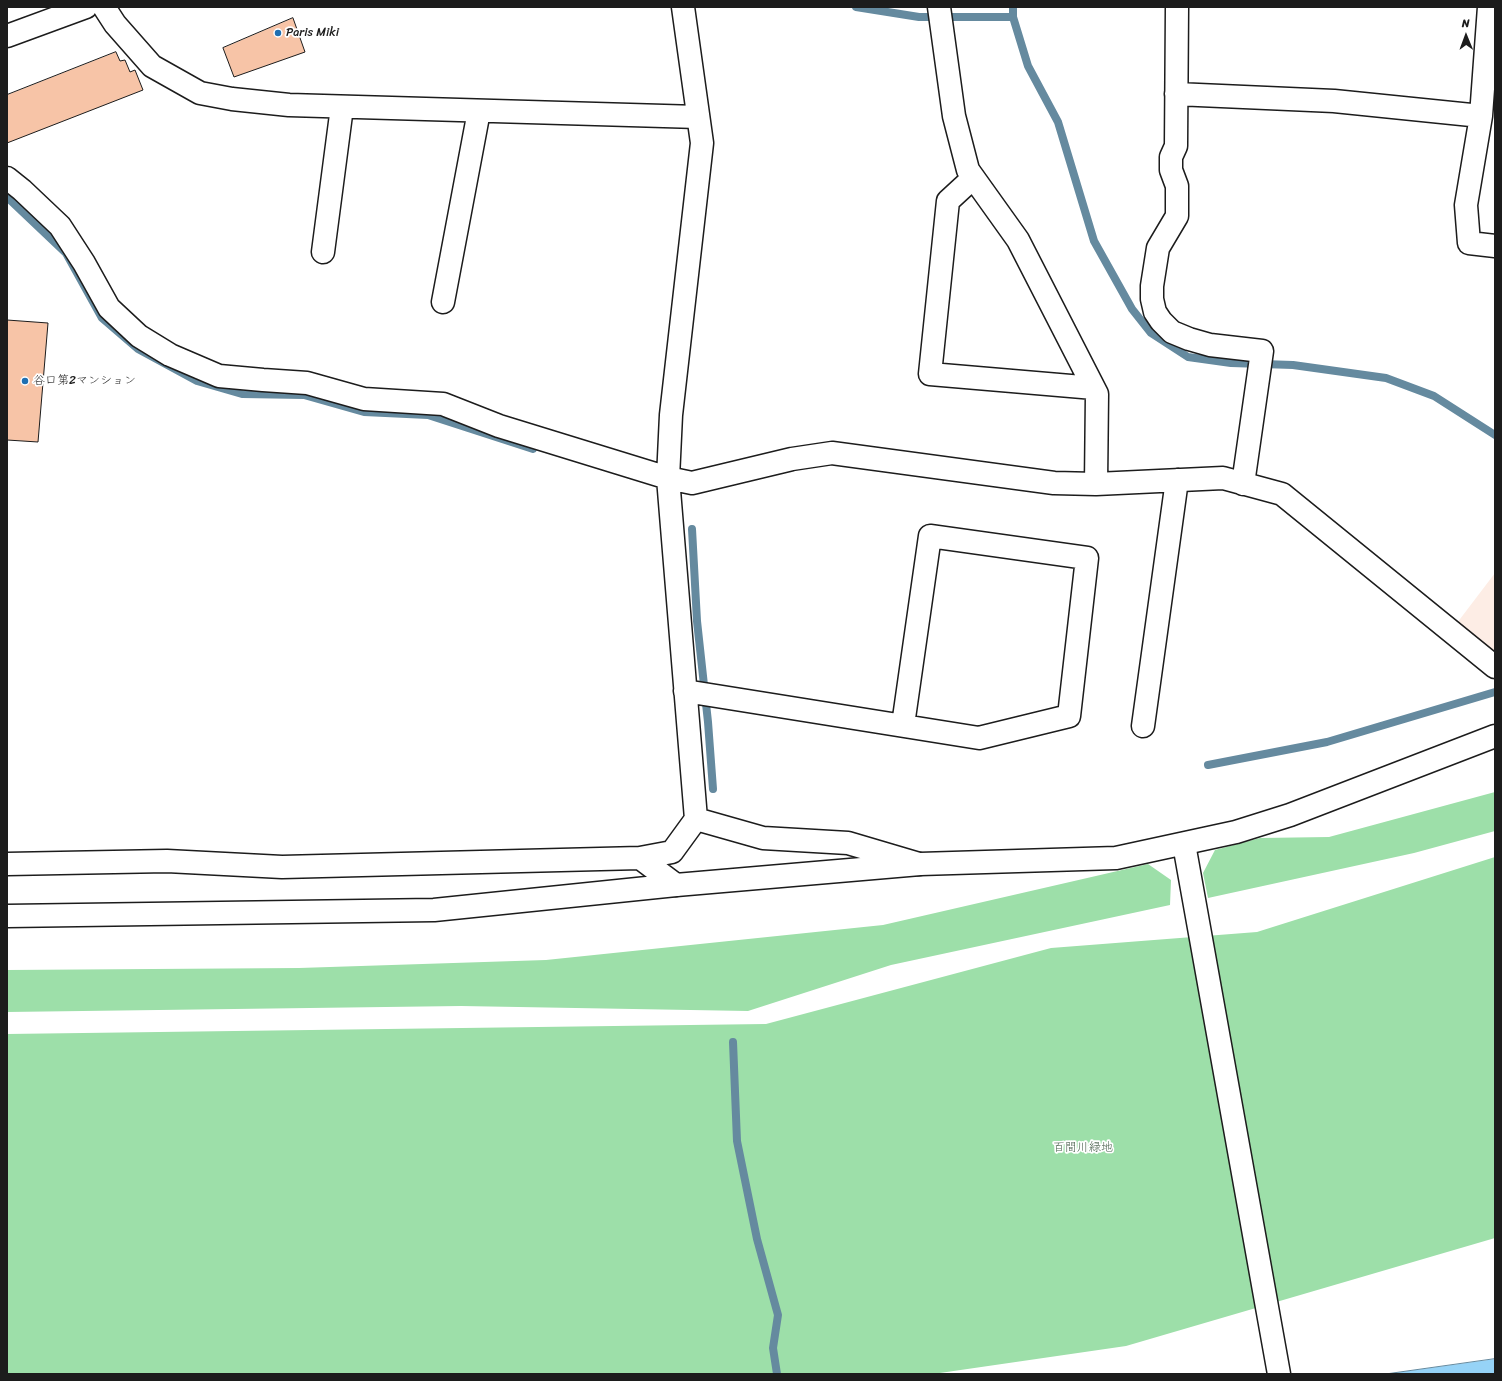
<!DOCTYPE html>
<meta charset="utf-8">
<style>
body{margin:0}
#map{position:relative;width:1502px;height:1381px;overflow:hidden;background:#fff;font-family:Sriracha,sans-serif}
canvas{display:block}
.frame{position:absolute;inset:0;border:8px solid #1c1c1c;pointer-events:none}
.north{position:absolute;left:1446px;top:16px;width:40px;height:40px;-webkit-text-stroke:3px #fff;paint-order:stroke;rotate:359deg;font-size:11px;font-weight:700;line-height:16px;text-align:center;color:#1c1c1c}
.north::after{content:'';display:block;margin:auto;width:14px;height:18px;background:#1c1c1c;clip-path:polygon(50% 0,100% 100%,50% 72%,0 100%)}
</style>
<div id="map">
<canvas width="1502" height="1381"></canvas>
<div class="frame"></div>
<div class="north">N</div>
</div>
<script>
const context = document.querySelector('canvas').getContext('2d');
context.lineJoin = 'round';
function paint(path, color) { context.fillStyle = color; context.fill(path, 'evenodd'); }
function stroke(path, color, width, dash) { context.strokeStyle = color; context.lineWidth = width; context.lineCap = dash ? 'butt' : 'round'; context.setLineDash(dash || []); context.stroke(path); }
function write(font, color, halo, rows, align = 'center') {
  context.font = font + ' Sriracha,"Klee One",sans-serif'; context.lineWidth = 3.5; context.setLineDash([]); context.textBaseline = 'middle'; context.strokeStyle = halo; context.fillStyle = color; for (const [text, x, y, turn = 0] of rows) {
    context.save(); context.translate(x, y); context.rotate((+turn || 0) * Math.PI / 180); context.textAlign = isNaN(turn) ? turn : align; if (halo) context.strokeText(text, 0, 0); context.fillText(text, 0, 0); context.restore();
  }
}
const built = new Path2D(`
 M 1495,573 L 1495,653 L 1457,623 Z`);
const green = new Path2D(`
 M 1495,792 L 1495,831 L 1414,853 L 1208,898 L 1203,873 L 1215,850 L 1260,838 L 1329,837 Z
 M 1495,857 L 1495,1238 L 1126,1346 L 933,1374 L 7,1374 L 7,1034 L 766,1024 L 1051,948 L 1257,932 Z
 M 1148,864 L 1171,880 L 1170,905 L 891,965 L 748,1011 L 461,1006 L 7,1012 L 7,970 L 299,968 L 546,960 L 883,925 Z`);
const water = new Path2D(`
 M 1495,1359 L 1495,1374 L 1386,1374 Z`);
const stream = new Path2D(`
 M 856,7 L 919,17 L 1013,17
 M 1013,7 L 1013,17 L 1028,66 L 1058,122 L 1094,241 L 1132,309 L 1151,333 L 1188,357 L 1231,363 L 1293,365 L 1386,378 L 1434,396 L 1495,435
 M 7,197 L 66,253 L 102,318 L 138,349 L 197,381 L 242,394 L 304,395 L 364,412 L 428,415 L 533,449
 M 692,529 L 697,621 L 708,722 L 713,789
 M 1208,765 L 1327,742 L 1495,692
 M 733,1042 L 737,1141 L 757,1239 L 778,1315 L 773,1348 L 777,1374`);
const building = new Path2D(`
 M 293,18 L 305,52 L 234,77 L 223,48 Z
 M 116,52 L 120,61 L 125,60 L 130,72 L 135,70 L 143,90 L 7,143 L 7,95 Z
 M 7,320 L 48,323 L 38,442 L 7,440 Z`);
const minor = new Path2D(`
 M 104,7 L 115,24 L 152,66 L 200,93 L 232,99 L 289,105 L 698,117
 M 683,7 L 702,143 L 671,415 L 668,478 L 696,819
 M 939,7 L 954,116 L 968,170 L 1018,240 L 1097,394 L 1096,484 L 1223,478 L 1282,494 L 1495,667
 M 1177,7 L 1176,146 L 1171,157 L 1171,170 L 1177,186 L 1177,216 L 1158,248 L 1152,286 L 1152,299 L 1155,312 L 1161,321 L 1172,332 L 1189,339 L 1210,345 L 1262,351 L 1243,484
 M 1489,7 L 1481,116 L 1466,205 L 1469,243 L 1495,246
 M 1176,94 L 1334,101 L 1481,116
 M 7,178 L 22,190 L 60,226 L 84,263 L 109,308 L 139,336 L 170,355 L 219,376 L 263,380 L 307,383 L 364,399 L 443,404 L 499,426 L 668,478 L 692,483 L 792,459 L 832,453 L 1054,483 L 1096,484
 M 973,178 L 948,201 L 930,374 L 1094,388
 M 323,252 L 342,107
 M 443,302 L 479,111
 M 685,691 L 979,738 L 1069,716 L 1087,558 L 930,536 L 903,725
 M 1143,726 L 1177,480
 M 1184,844 L 1279,1374
 M 640,858 L 672,852 L 696,819 L 763,838 L 848,843 L 919,864
 M 7,864 L 167,861 L 282,867 L 640,858 L 676,885`);
const tertiary = new Path2D(`
 M 7,916 L 434,910 L 676,885 L 920,864 L 1116,858 L 1236,832 L 1290,815 L 1495,736`);
const trunk = new Path2D(`
 M 7,36 L 86,7`);
const markers = [
 [278,33,4,"#1f6fb2"],
 [25,381,4,"#1f6fb2"]
];
const poiNames = [
 ["Paris Miki",286,33],
 ["谷口第2マンション",33,381]
];
const parkNames = [
 ["百間川緑地",1083,1148]
];
paint(built, '#fdede5');
paint(green, '#9ddfa9');
paint(water, '#96d3f7');
stroke(water, '#658a9f', 1);
stroke(stream, '#658a9f', 8);
paint(building, '#f7c4a7');
stroke(building, '#1c1c1c', 1);
stroke(minor, '#1c1c1c', 25);
stroke(tertiary, '#1c1c1c', 25);
stroke(trunk, '#1c1c1c', 25);
stroke(minor, '#fff', 22);
stroke(tertiary, '#fff', 22);
stroke(trunk, '#fff', 22);
for (const [x, y, r, color] of markers) { const dot = new Path2D(); dot.arc(x, y, r, 0, 2 * Math.PI); context.fillStyle = color; context.fill(dot); stroke(dot, '#fff', 1.5); }
write('12px', '#1c1c1c', '#fff', poiNames, 'left');
write('12px', '#49604d', '#fff', parkNames);
</script>
